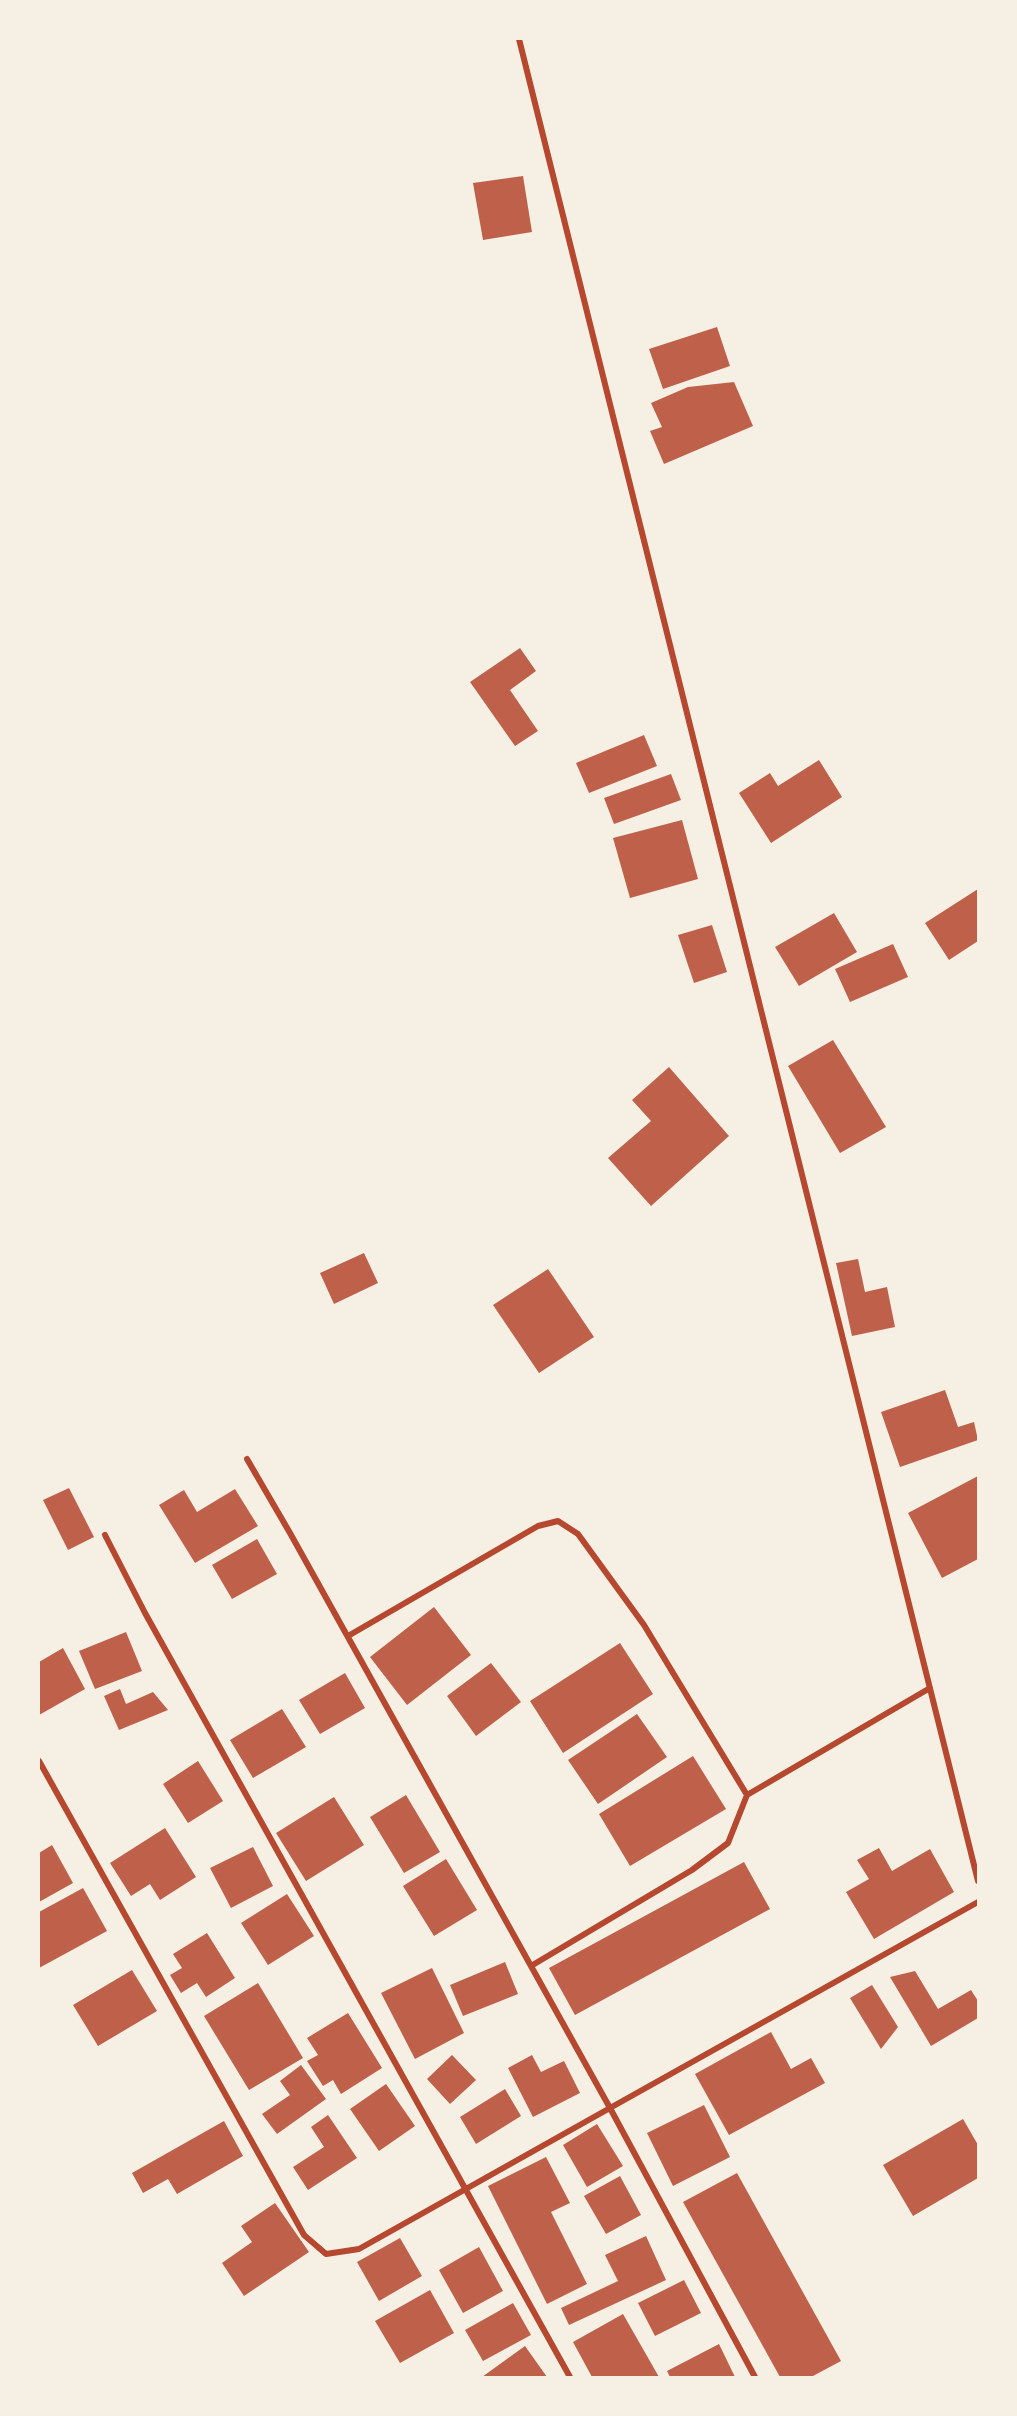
<!DOCTYPE html>
<style>
body{margin:0}
#map{position:relative;width:1017px;height:2416px;overflow:hidden;background:#f6efe4;font-family:"Zilla Slab",serif}
canvas{display:block}
.frame{position:absolute;inset:0;border:40px solid #f6efe4;pointer-events:none}
</style>
<div id="map">
<canvas width="1017" height="2416"></canvas>
<div class="frame"></div>
</div>
<script>
const context = document.querySelector('canvas').getContext('2d');
context.lineJoin = 'round';
function paint(path, color) { context.fillStyle = color; context.fill(path, 'evenodd'); }
function stroke(path, color, width, dash) { context.strokeStyle = color; context.lineWidth = width; context.lineCap = dash ? 'butt' : 'round'; context.setLineDash(dash || []); context.stroke(path); }
const building = new Path2D(`
 M 523,176 L 532,232 L 483,240 L 473,183 Z
 M 717,327 L 730,366 L 663,389 L 649,349 Z
 M 734,382 L 753,426 L 664,464 L 650,431 L 662,427 L 651,403 L 688,387 Z
 M 520,648 L 536,671 L 510,690 L 538,731 L 515,746 L 470,682 Z
 M 644,735 L 657,766 L 589,793 L 576,763 Z
 M 819,760 L 842,797 L 771,843 L 739,793 L 770,773 L 778,786 Z
 M 671,774 L 681,800 L 614,824 L 604,798 Z
 M 682,820 L 698,879 L 630,898 L 613,838 Z
 M 978,889 L 978,941 L 949,960 L 925,923 Z
 M 834,913 L 857,952 L 799,986 L 775,947 Z
 M 712,925 L 727,972 L 694,983 L 678,935 Z
 M 893,944 L 908,977 L 850,1002 L 835,969 Z
 M 833,1040 L 886,1127 L 840,1153 L 788,1066 Z
 M 669,1067 L 729,1136 L 651,1206 L 608,1158 L 651,1121 L 632,1100 Z
 M 364,1253 L 378,1283 L 334,1304 L 320,1273 Z
 M 858,1259 L 865,1292 L 887,1287 L 895,1327 L 852,1336 L 836,1263 Z
 M 548,1269 L 594,1337 L 539,1373 L 493,1305 Z
 M 945,1390 L 958,1427 L 974,1422 L 978,1440 L 900,1467 L 881,1412 Z
 M 978,1476 L 978,1559 L 942,1578 L 908,1513 Z
 M 69,1488 L 94,1537 L 68,1550 L 43,1500 Z
 M 235,1489 L 258,1526 L 195,1563 L 159,1505 L 184,1490 L 197,1512 Z
 M 257,1539 L 277,1574 L 232,1599 L 212,1565 Z
 M 434,1607 L 471,1655 L 407,1705 L 370,1657 Z
 M 126,1632 L 142,1671 L 95,1689 L 79,1651 Z
 M 620,1643 L 653,1694 L 563,1753 L 530,1701 Z
 M 63,1648 L 85,1689 L 39,1715 L 39,1662 Z
 M 491,1663 L 521,1702 L 476,1736 L 447,1696 Z
 M 345,1673 L 365,1708 L 320,1734 L 299,1700 Z
 M 120,1689 L 126,1704 L 153,1692 L 168,1710 L 119,1730 L 104,1696 Z
 M 282,1709 L 306,1747 L 253,1778 L 230,1740 Z
 M 637,1714 L 667,1757 L 598,1804 L 568,1760 Z
 M 693,1756 L 726,1809 L 630,1866 L 599,1814 Z
 M 198,1761 L 223,1801 L 188,1823 L 163,1784 Z
 M 406,1795 L 440,1852 L 404,1873 L 370,1817 Z
 M 334,1797 L 364,1845 L 306,1881 L 276,1833 Z
 M 165,1828 L 196,1877 L 160,1900 L 150,1884 L 131,1896 L 110,1863 Z
 M 52,1845 L 73,1883 L 39,1902 L 39,1853 Z
 M 253,1847 L 273,1886 L 231,1908 L 210,1868 Z
 M 879,1848 L 892,1871 L 930,1849 L 954,1892 L 874,1939 L 846,1892 L 869,1879 L 857,1860 Z
 M 446,1859 L 477,1910 L 434,1936 L 403,1886 Z
 M 744,1862 L 770,1909 L 575,2015 L 549,1968 Z
 M 83,1888 L 107,1931 L 39,1968 L 39,1912 Z
 M 287,1894 L 314,1936 L 268,1965 L 241,1923 Z
 M 207,1933 L 235,1978 L 206,1997 L 197,1983 L 181,1993 L 170,1975 L 182,1968 L 173,1954 Z
 M 505,1962 L 518,1994 L 463,2016 L 450,1985 Z
 M 432,1968 L 464,2033 L 415,2059 L 381,1993 Z
 M 132,1970 L 157,2011 L 98,2046 L 73,2005 Z
 M 915,1971 L 938,2009 L 971,1990 L 978,2001 L 978,2018 L 931,2046 L 890,1977 Z
 M 258,1983 L 303,2058 L 249,2090 L 204,2016 Z
 M 872,1985 L 898,2027 L 881,2049 L 850,1998 Z
 M 348,2013 L 382,2068 L 341,2094 L 333,2080 L 323,2086 L 307,2061 L 318,2055 L 307,2038 Z
 M 771,2032 L 791,2069 L 811,2058 L 825,2083 L 729,2135 L 695,2074 Z
 M 452,2055 L 476,2080 L 450,2104 L 427,2079 Z
 M 532,2055 L 541,2072 L 564,2061 L 580,2093 L 533,2117 L 508,2068 Z
 M 301,2065 L 326,2099 L 277,2134 L 262,2114 L 290,2095 L 280,2081 Z
 M 386,2084 L 415,2126 L 379,2151 L 350,2109 Z
 M 505,2089 L 521,2116 L 476,2144 L 460,2117 Z
 M 704,2105 L 730,2157 L 673,2186 L 647,2133 Z
 M 328,2115 L 357,2158 L 308,2190 L 293,2167 L 324,2147 L 311,2127 Z
 M 963,2119 L 978,2145 L 978,2178 L 913,2216 L 883,2165 Z
 M 224,2121 L 243,2156 L 177,2194 L 168,2179 L 143,2193 L 132,2173 Z
 M 597,2124 L 623,2166 L 587,2187 L 563,2145 Z
 M 546,2157 L 570,2203 L 551,2212 L 587,2284 L 547,2304 L 488,2186 Z
 M 737,2173 L 841,2361 L 811,2377 L 780,2377 L 683,2202 Z
 M 620,2176 L 641,2215 L 606,2234 L 584,2196 Z
 M 275,2203 L 309,2252 L 244,2296 L 222,2263 L 252,2242 L 241,2226 Z
 M 646,2236 L 666,2280 L 569,2325 L 561,2308 L 618,2281 L 605,2255 Z
 M 400,2238 L 422,2276 L 379,2301 L 357,2262 Z
 M 479,2247 L 503,2291 L 463,2313 L 439,2270 Z
 M 684,2280 L 701,2313 L 655,2336 L 638,2303 Z
 M 430,2290 L 454,2333 L 400,2363 L 375,2321 Z
 M 513,2303 L 531,2335 L 483,2361 L 465,2330 Z
 M 623,2314 L 659,2377 L 592,2377 L 573,2342 Z
 M 719,2344 L 735,2377 L 670,2377 L 667,2371 Z
 M 525,2346 L 547,2377 L 482,2377 Z`);
const minor = new Path2D(`
 M 519,39 L 978,1881
 M 105,1535 L 145,1613 L 570,2377
 M 348,1636 L 538,1526 L 558,1521 L 578,1534 L 644,1625 L 747,1795
 M 39,1761 L 304,2235 L 326,2254 L 359,2249 L 610,2108 L 290,1533 L 247,1459
 M 531,1966 L 692,1870 L 728,1843 L 747,1795 L 930,1688
 M 755,2377 L 610,2108 L 978,1902`);
paint(building, '#bf614a');
stroke(minor, '#b5482f', 6);
</script>
